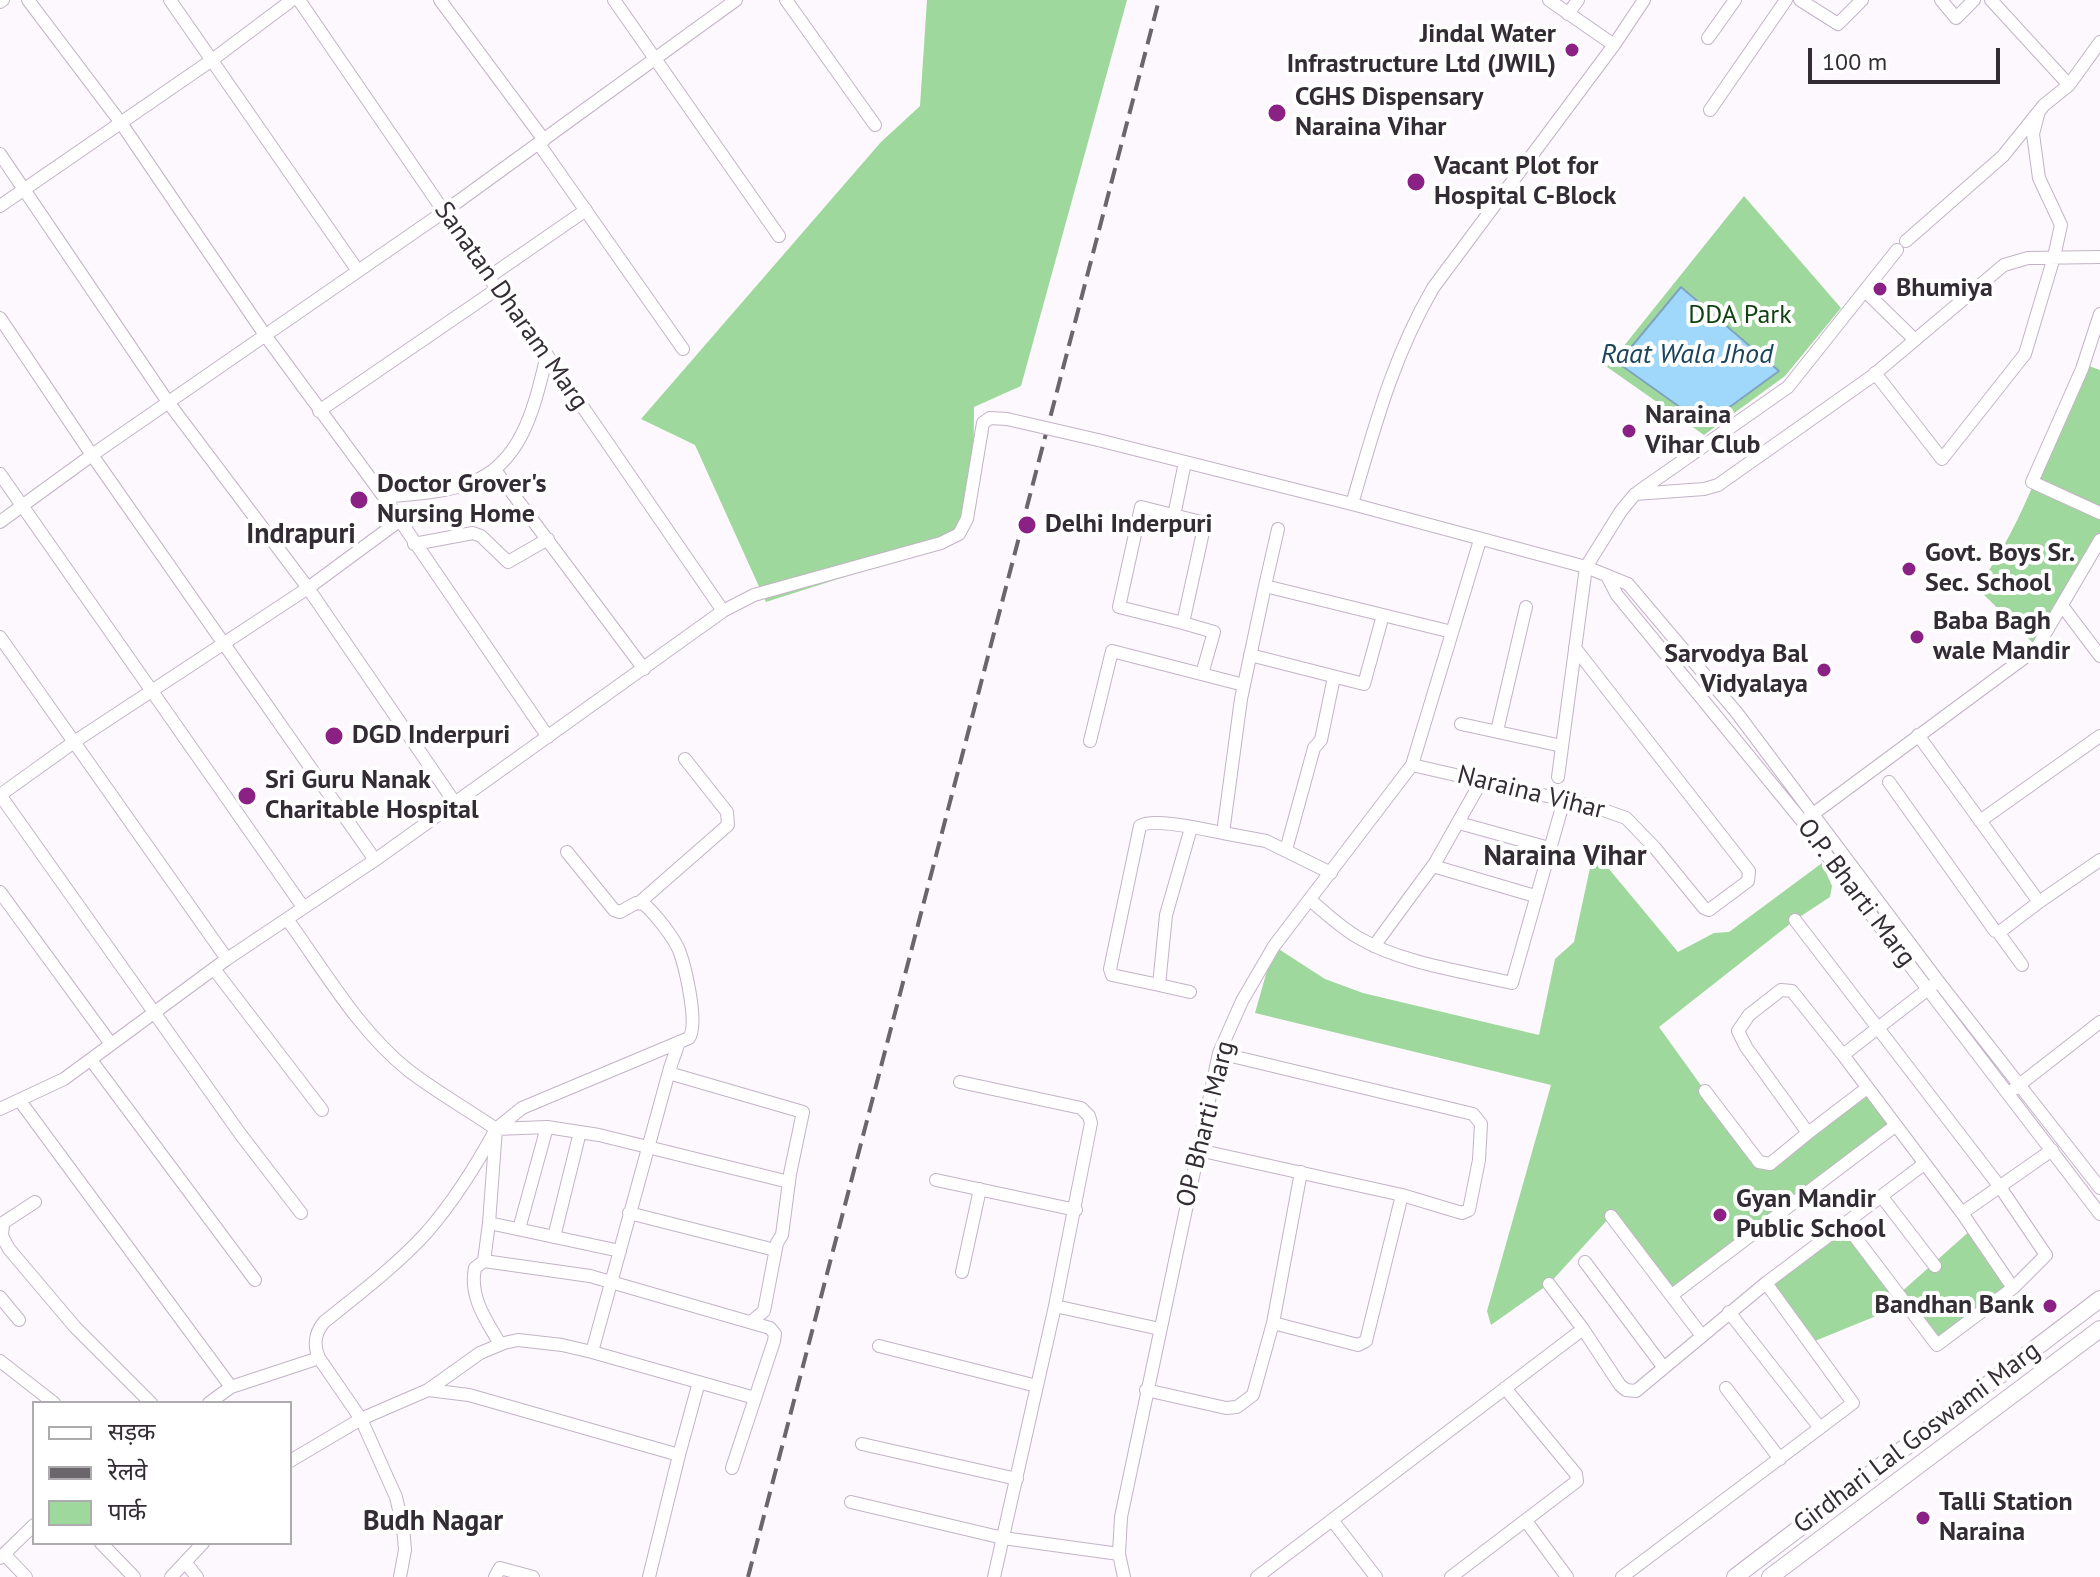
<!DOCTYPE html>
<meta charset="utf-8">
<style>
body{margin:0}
#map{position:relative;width:2100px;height:1577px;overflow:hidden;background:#fcf8fd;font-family:"PT Sans","Noto Sans Devanagari",sans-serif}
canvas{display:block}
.legend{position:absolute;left:32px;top:1401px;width:260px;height:144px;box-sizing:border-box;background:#fff;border:2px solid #adabae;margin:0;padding:10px 14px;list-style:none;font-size:24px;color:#332c34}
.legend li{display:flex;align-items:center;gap:16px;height:40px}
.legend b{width:40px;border:2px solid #adabae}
.scale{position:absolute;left:1808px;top:48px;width:192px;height:36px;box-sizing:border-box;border:4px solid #332c34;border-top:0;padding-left:10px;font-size:24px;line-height:28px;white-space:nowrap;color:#332c34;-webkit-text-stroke:6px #fff;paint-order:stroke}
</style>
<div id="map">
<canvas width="2100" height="1577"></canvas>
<ul class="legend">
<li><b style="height:10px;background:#fff"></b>सड़क</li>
<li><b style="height:10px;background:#6b656c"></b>रेलवे</li>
<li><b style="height:22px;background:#9fd89c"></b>पार्क</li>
</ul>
<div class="scale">100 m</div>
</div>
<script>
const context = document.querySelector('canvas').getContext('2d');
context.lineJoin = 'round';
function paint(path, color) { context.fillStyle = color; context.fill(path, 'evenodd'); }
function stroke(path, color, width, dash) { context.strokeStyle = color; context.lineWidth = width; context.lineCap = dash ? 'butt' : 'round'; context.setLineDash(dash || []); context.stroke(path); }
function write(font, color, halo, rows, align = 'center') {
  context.font = font + ' "PT Sans",sans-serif'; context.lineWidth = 8; context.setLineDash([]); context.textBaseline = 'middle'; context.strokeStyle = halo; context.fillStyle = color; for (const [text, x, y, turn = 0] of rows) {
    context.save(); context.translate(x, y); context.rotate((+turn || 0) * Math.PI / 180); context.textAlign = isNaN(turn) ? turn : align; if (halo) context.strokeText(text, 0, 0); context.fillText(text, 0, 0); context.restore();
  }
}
const green = new Path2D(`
 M 927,0 L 1127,0 L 1021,386 L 974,407 L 973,520 L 963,539 L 766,602 L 695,445 L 641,419 L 881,142 L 920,106 Z
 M 1744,196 L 1841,308 L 1785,376 L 1704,435 L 1607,367 Z
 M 2078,362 L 2100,370 L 2100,533 L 2061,606 L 2033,643 L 1977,588 C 2026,520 2051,440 2078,362 Z
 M 1604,863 L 1678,952 L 1714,933 L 1729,932 L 1822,863 L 1832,886 L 1830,897 L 1795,920 L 1659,1027 L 1705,1091 L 1764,1163 L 1867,1088 L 1895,1126 L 1672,1294 L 1611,1216 L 1549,1284 L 1491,1325 L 1487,1311 L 1551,1085 L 1255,1013 L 1274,946 L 1325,979 L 1363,993 L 1539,1035 L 1555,959 L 1574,942 L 1590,868 Z
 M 1846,1225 L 1899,1294 L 1972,1229 L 2013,1288 L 1939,1346 L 1903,1305 L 1810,1343 L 1766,1283 Z`);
const water = new Path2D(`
 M 1681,287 L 1779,371 L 1705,425 L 1618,363 Z`);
const minor = new Path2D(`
 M 28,0 L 121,123 L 265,335 L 384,497 L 548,737
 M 170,0 L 358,271
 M 299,0 L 497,289 L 547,355 L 723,611
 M 440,0 L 544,140
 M 614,0 L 779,236
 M 786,0 L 875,125
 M 1549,0 L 1614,45
 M 1800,0 L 1838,24 L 1862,0
 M 1941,0 L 1956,18 L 1974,0
 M 1991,0 L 2069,85
 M 0,2 L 3,0
 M 1568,14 L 1578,0
 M 1708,38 L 1735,0
 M 1710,110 L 1786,0
 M 539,144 L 683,349
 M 0,154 L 168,402 L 308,588 L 455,803
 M 0,206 L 212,60 L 292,0
 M 1906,241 L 2003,156 L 2044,105 L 2069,85 L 2100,42
 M 489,277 L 586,210
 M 1865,291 L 1915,340
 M 2100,314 L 2082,369 L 2032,482 L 2100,513
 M 0,318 L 92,455 L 375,860
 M 1875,373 L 1942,459 L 2025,354 L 2054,257 L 2061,225 L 2039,178 L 2033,134 L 2039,111
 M 319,411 L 497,289
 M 1098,440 L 1352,504 L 1586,567 L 1628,584 L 1737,713 L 1938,981 L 2100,1188
 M 495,470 L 644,669
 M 0,474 L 303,907
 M 1638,492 L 1788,387 L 1897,250
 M 384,497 C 412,494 443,493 470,483 C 523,464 535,404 547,355
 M 1352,504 C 1375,426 1392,359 1433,288 L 1614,45 L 1644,0
 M 1141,507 L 1205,523 L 1183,623 L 1119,607 Z
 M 1174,516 L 1185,462
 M 0,522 L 92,455 L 445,211 L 736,0
 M 414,544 L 473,533 L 481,536 L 508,562 L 548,539
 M 1607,576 L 1617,595 L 1803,822 L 1849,886 L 2100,1214
 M 1265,586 L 1278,529
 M 2063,607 L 2100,656
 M 1183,623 L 1214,632 L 1202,674
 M 0,637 L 227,959
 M 1250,655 L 1364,684 L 1383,615
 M 1461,724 L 1562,746
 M 1497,731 L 1526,607
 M 1918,735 L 2039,902 L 2100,860
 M 1090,741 L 1112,651 L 1244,685
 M 1412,765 L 1595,807 L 1626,818 L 1655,848 L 1704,908 L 1709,910 L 1748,881 L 1749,871 L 1575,648
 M 1558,777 L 1586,567 L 1621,511 L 1635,494 L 1704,489 L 1718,485 L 1871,377 L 2004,265 L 2028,258 L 2100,257
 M 1889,782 L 1995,931 L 2001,931 L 2039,902
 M 0,795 L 241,1135 L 301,1213
 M 0,795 L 74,742 L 308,588 L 399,521
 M 1809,817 L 2036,649 L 2100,540
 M 1980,821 L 2100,736
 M 1459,823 L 1549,848
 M 1191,828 L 1166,915 L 1159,985 L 1112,975 L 1110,969 L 1140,826 C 1153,817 1206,830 1223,833
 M 1286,850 L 1314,748 L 1321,740 L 1334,677
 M 1433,866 L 1535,896
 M 1331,873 L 1266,841 L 1223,833 L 1241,699 L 1265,586 L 1452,632
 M 0,892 L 111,1044
 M 1310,900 C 1326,913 1341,928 1359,938 C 1404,964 1462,971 1512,983 L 1564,800
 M 640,902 L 728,825 L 727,812 L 685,759
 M 287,919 C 324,970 358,1030 408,1070 C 435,1091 467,1109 496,1129 C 477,1164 453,1202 427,1232 C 396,1266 359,1294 324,1322 C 315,1333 313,1344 319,1358 L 361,1419 L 396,1497 L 403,1527 L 405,1550 L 400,1577
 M 1795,920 L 2000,1187 L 2046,1255 L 2013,1288 L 1937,1345 L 1846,1225
 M 1998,932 L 2022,965
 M 1374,946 L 1435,863 L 1482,780
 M 214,969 L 322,1110
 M 1159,985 L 1190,992
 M 679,1042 L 670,1068 L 672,1074 L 803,1112 L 790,1174 L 782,1235 L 777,1243 L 764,1311 L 751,1322
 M 1843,1055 L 1962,1213 L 2013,1288
 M 91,1060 L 255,1280
 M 960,1082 L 1081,1108 L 1089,1116 L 1091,1123 L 1055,1306 L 994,1577
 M 2014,1089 L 2100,1022
 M 1705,1091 L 1759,1162 L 1770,1164 L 1808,1133 L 1746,1047 L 1738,1031 L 1749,1015 L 1781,990 L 1792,991 L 1843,1055 L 1932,986
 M 20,1101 L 231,1387 L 319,1358
 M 0,1109 L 64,1079 L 227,959 L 375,860 L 723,611 L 754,595 L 941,543 L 959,534 L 967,519 L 983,423 L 990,418 L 1007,419
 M 496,1129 L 547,1127 L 599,1135 L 789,1182
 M 1808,1133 L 1867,1088
 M 1198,1150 L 1402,1195 L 1462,1213 L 1469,1210 L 1479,1160 L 1481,1124 L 1473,1114 L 1219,1053
 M 936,1180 L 1076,1210
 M 1882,1197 L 1935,1266
 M 35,1202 L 3,1223 L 2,1236 L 9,1249 L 75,1327 L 151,1403
 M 629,1213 L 775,1250
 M 1962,1213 L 2052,1150
 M 1611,1216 L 1702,1336
 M 489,1223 L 620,1251
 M 519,1229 L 547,1127
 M 554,1237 L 580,1132
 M 484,1261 L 489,1223 L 496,1129 L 522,1108 L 689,1038 C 699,1024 685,966 679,950 C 672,935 656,915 644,904 L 636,903 L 620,912 L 614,910 L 567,852
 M 1585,1262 L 1664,1368
 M 962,1272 L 980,1189
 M 1766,1283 L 1924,1164
 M 1672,1295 L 1895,1126
 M 0,1297 L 19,1320
 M 1055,1306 L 1160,1329
 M 1729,1312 L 1820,1428
 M 1273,1323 L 1358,1345 L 1366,1341 L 1402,1195
 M 1583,1329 L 1620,1385 L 1626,1390 L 1636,1391 L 1766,1283 L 1853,1403 L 1622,1577
 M 500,1344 C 486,1320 469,1297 475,1268 L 484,1261 L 590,1276 L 770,1328 L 775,1334 L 774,1341 L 732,1468
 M 879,1346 L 1037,1386
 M 592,1352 L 670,1068
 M 0,1361 L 54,1403
 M 1726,1388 L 1780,1459
 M 428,1390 L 469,1395 L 679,1455 L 649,1577
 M 1146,1390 L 1226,1408 L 1237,1407 L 1253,1395 L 1273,1323 L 1301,1172
 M 209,1403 L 231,1387
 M 862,1444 L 1017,1479
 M 679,1455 L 699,1382
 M 290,1461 L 361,1419 L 428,1390 L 480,1353 L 504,1343 L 518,1340 L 562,1345 L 592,1352 L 755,1398
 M 851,1502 L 1003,1538 L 1119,1554
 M 1332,1520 L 1376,1577
 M 1526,1521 L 1567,1577
 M 101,1543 L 134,1577
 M 4,1554 L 26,1577
 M 0,1558 L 34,1525
 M 185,1562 L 197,1577
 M 171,1577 L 203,1543
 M 495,1577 L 500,1568 L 533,1577
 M 1124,1577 L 1119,1554 L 1121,1517 L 1219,1053 L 1242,1001 L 1274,946 L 1412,765 L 1480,540
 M 1257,1577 L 1583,1329 L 1549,1284
 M 1451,1577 L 1577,1481 L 1576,1474 L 1505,1388`);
const secondary = new Path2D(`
 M 1735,1577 L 2100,1299
 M 1770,1577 L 2100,1329`);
const rail = new Path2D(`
 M 748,1577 L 1159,0`);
const minorBridge = new Path2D(`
 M 1007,419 L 1098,440`);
const markers = [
 [1572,50,8,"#8c2185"],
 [1277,113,10,"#8c2185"],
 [1416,182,10,"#8c2185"],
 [1880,289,8,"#8c2185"],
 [1629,431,8,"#8c2185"],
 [359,500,10,"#8c2185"],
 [1027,525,10,"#8c2185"],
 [1909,569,8,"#8c2185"],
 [1917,637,8,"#8c2185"],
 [1824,670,8,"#8c2185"],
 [334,736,10,"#8c2185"],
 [247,796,10,"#8c2185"],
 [1720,1215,8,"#8c2185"],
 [2050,1306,8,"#8c2185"],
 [1923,1518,8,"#8c2185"]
];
const poiNames = [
 ["Jindal Water",1556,35,"right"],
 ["Infrastructure Ltd (JWIL)",1556,65,"right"],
 ["CGHS Dispensary",1295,98],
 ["Naraina Vihar",1295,128],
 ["Vacant Plot for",1434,167],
 ["Hospital C-Block",1434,197],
 ["Bhumiya",1896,289],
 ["Naraina",1645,416],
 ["Vihar Club",1645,446],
 ["Doctor Grover's",377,485],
 ["Nursing Home",377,515],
 ["Delhi Inderpuri",1045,525],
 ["Govt. Boys Sr.",1925,554],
 ["Sec. School",1925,584],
 ["Baba Bagh",1933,622],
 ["wale Mandir",1933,652],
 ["Sarvodya Bal",1808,655,"right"],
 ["Vidyalaya",1808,685,"right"],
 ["DGD Inderpuri",352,736],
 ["Sri Guru Nanak",265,781],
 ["Charitable Hospital",265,811],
 ["Gyan Mandir",1736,1200],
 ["Public School",1736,1230],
 ["Bandhan Bank",2034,1306,"right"],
 ["Talli Station",1939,1503],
 ["Naraina",1939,1533]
];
const streetNames = [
 ["Sanatan Dharam Marg",511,306,55],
 ["Naraina Vihar",1531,793,14],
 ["O.P. Bharti Marg",1856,893,53],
 ["OP Bharti Marg",1206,1124,-76],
 ["Girdhari Lal Goswami Marg",1917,1438,-37]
];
const parkNames = [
 ["DDA Park",1740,316]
];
const waterNames = [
 ["Raat Wala Jhod",1687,355]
];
const neighbourhoodNames = [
 ["Indrapuri",301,535],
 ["Naraina Vihar",1565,857],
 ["Budh Nagar",433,1522]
];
paint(green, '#9fd89c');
paint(water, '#a0d8fc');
stroke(water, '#7fa4c0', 2);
stroke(minor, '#c3b3c7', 14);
stroke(secondary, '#c3b3c7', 18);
stroke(minor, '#fff', 12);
stroke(secondary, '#fff', 16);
stroke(rail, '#6b656c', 4, [16, 8]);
stroke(minorBridge, '#c3b3c7', 14, []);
stroke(minorBridge, '#fff', 12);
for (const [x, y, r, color] of markers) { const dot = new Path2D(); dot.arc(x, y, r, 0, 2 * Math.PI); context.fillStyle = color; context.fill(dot); stroke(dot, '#fff', 3); }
write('bold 26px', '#332c34', '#fff', poiNames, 'left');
write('26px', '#332c34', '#fff', streetNames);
write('26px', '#104110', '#fff', parkNames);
write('italic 28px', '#1a455d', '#fff', waterNames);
write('bold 28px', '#332c34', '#fff', neighbourhoodNames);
</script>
